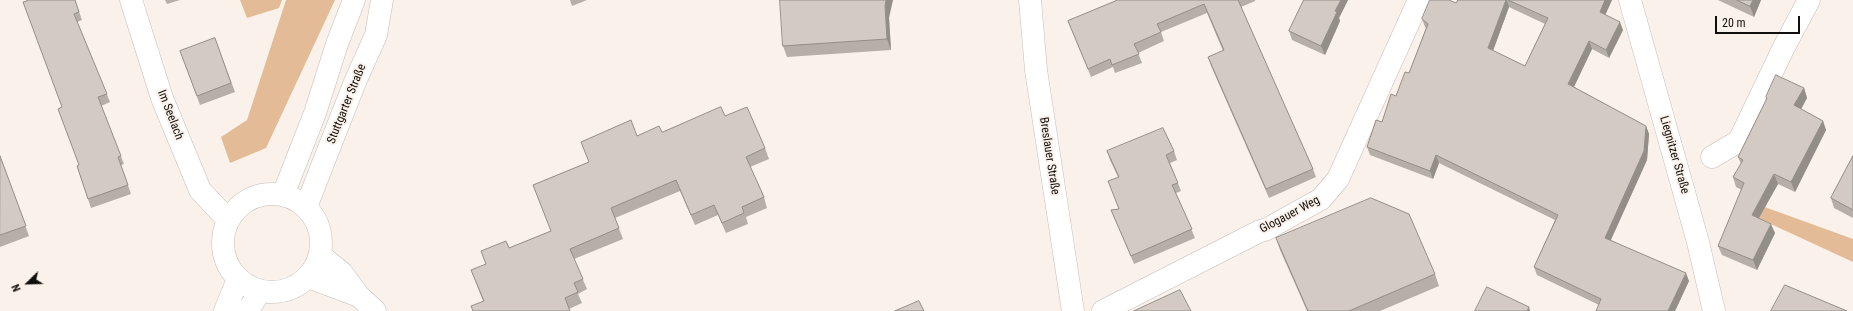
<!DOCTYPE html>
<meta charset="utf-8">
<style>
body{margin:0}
#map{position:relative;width:1853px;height:311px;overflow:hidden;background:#faf1ea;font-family:"Roboto Condensed",sans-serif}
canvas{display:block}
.north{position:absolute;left:8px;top:263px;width:40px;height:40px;-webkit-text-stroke:3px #faf1ea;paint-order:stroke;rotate:247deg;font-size:11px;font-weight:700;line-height:16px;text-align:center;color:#110f0c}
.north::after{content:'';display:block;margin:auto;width:14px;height:18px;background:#110f0c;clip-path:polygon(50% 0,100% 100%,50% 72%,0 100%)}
.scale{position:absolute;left:1715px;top:16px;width:85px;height:18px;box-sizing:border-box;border:2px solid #110f0c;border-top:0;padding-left:5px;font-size:12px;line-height:14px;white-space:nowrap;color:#110f0c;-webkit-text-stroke:3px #faf1ea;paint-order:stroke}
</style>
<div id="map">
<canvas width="1853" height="311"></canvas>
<div class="north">N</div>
<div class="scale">20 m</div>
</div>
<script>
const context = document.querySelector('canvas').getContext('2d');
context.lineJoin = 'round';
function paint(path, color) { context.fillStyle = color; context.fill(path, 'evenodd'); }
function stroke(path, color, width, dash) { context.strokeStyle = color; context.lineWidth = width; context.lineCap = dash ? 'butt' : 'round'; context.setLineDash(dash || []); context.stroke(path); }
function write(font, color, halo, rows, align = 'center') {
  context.font = font + ' "Roboto Condensed",sans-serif'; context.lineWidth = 4; context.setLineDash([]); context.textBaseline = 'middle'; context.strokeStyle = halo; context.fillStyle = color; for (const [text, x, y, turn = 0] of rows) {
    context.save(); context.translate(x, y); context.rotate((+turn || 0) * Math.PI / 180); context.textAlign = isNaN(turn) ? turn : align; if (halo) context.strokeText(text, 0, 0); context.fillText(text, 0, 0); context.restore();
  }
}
const green = new Path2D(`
 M 240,0 L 282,0 L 279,8 L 247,18 Z
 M 286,0 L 335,0 L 266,148 L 230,163 L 221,137 L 247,120 Z
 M 1737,197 L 1853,239 L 1853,262 L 1747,213 Z`);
const minor = new Path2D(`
 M 131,0 L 162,98 L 200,190 L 228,220
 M 1030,0 L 1036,70 L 1073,311
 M 1630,0 L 1698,242 L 1714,311
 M 1712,157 L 1739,141 L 1784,47 L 1809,0
 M223 243a49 49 0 1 1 98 0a49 49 0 1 1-98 0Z
 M 283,195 L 315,113 L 337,44 L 354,0
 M 306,207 L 355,82 L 376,35 L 382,0
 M 320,255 L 342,273 L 359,296 L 375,311
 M 308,277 L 359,296
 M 225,311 L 238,279
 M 248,311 L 260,291
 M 1103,311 L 1258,232 L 1267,229 L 1321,199 L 1338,179 L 1419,0`);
const wall = new Path2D(`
 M 27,0 L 75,0 L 82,20 L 77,22 L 110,102 L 101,106 L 124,164 L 121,165 L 131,194 L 91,208 L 77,166 L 79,166 L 62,107 Z
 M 165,0 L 180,0 L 167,4 Z
 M 570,0 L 587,0 L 572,6 Z
 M 1118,0 L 1255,0 L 1255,1 L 1241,7 L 1313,169 L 1316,177 L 1269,198 L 1211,66 L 1208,57 L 1223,51 L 1207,13 L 1161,32 L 1164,41 L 1138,53 L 1142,63 L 1115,73 L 1113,67 L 1091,77 L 1068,21 Z
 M 1304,0 L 1348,0 L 1339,18 L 1340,21 L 1325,55 L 1292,40 L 1289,31 Z
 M 1458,0 L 1612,0 L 1605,15 L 1623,30 L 1609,58 L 1592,49 L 1574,87 L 1646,126 L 1649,134 L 1647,160 L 1611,240 L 1689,281 L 1675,311 L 1596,311 L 1599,305 L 1537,275 L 1534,267 L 1555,220 L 1439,163 L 1433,179 L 1370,155 L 1367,147 L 1382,122 L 1396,96 L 1409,73 L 1426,28 L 1425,27 L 1422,19 L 1456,3 ZM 1509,7 L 1545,24 L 1525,66 L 1493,51 Z
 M 1718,0 L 1761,0 L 1754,17 Z
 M 889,18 L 891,50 L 787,57 L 783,46 Z
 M 215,38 L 235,92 L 200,105 L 180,51 Z
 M 1804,88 L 1807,98 L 1801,109 L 1823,121 L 1826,130 L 1795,192 L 1778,184 L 1759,218 L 1775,233 L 1757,270 L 1722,255 L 1718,246 L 1742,190 L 1736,187 L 1733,177 L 1741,164 L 1738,157 L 1767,100 L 1766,97 Z
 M 725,116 L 765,148 L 769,159 L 750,167 L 764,197 L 767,208 L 746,217 L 748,224 L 726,233 L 718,215 L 695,225 L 680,191 L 615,218 L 623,239 L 574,259 L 587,289 L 578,294 L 582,303 L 569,309 L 483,301 L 471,270 L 486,265 L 481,251 L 509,248 L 551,231 L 533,185 L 589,162 L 581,142 L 637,136 L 662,132 Z
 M 1107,151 L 1174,151 L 1177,160 L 1170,163 L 1181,191 L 1176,193 L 1195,238 L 1134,264 L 1111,210 L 1119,209 L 1118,177 L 1110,160 Z
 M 0,156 L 29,236 L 0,247 Z
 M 1853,156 L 1853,218 L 1834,208 L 1831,198 Z
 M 1276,238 L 1435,274 L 1439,286 L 1380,311 L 1307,311 L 1280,250 Z`);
const shadedWall = new Path2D(`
 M 886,0 L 893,0 L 889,18 L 891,50 L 887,39 L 885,6 Z
 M 1341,0 L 1348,0 L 1339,18 L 1340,21 L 1325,55 L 1321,46 L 1335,11 Z
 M 1506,0 L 1507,0 L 1509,7 L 1491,56 L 1488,48 Z
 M 1605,0 L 1612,0 L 1603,20 L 1600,12 Z
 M 1753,0 L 1761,0 L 1754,17 L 1750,6 Z
 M 1620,22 L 1623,30 L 1609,58 L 1606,50 Z
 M 1589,41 L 1592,49 L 1571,93 L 1568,84 Z
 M 1804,88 L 1807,98 L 1798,115 L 1794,105 Z
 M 1823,121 L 1826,130 L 1795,192 L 1791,182 Z
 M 1646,126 L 1649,134 L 1647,160 L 1608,246 L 1605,238 Z
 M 1436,155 L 1439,163 L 1433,179 L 1430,171 Z
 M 1774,174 L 1778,184 L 1755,225 L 1752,215 Z
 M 1771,224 L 1775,233 L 1757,270 L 1753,260 Z
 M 1686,273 L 1689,281 L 1675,311 L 1668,311 Z
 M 1529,307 L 1530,311 L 1527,311 Z`);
const building = new Path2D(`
 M 27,0 L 75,0 L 79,12 L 74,14 L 107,94 L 98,97 L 121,156 L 118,157 L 128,185 L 88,199 L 77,166 L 79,165 L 58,109 L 62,107 L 23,2 L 27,1 Z
 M 780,0 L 886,0 L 885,6 L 887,39 L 783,46 Z
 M 1118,0 L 1238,0 L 1313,169 L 1266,189 L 1208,57 L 1224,50 L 1204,4 L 1157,24 L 1161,32 L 1134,44 L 1139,54 L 1112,65 L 1110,59 L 1088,69 L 1068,21 Z
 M 1304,0 L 1341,0 L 1335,11 L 1337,12 L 1321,46 L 1289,31 Z
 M 1430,0 L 1449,0 L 1456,3 L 1458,0 L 1506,0 L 1488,48 L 1525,66 L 1548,18 L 1508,0 L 1605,0 L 1600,12 L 1620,22 L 1606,50 L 1589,41 L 1568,84 L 1646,126 L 1644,151 L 1605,238 L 1686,273 L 1668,311 L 1596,311 L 1601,299 L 1534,267 L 1558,215 L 1436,155 L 1430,171 L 1367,147 L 1376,120 L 1382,122 L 1391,94 L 1396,96 L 1405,72 L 1409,73 L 1428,24 L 1422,19 Z
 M 1737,0 L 1753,0 L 1750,6 Z
 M 215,38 L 231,83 L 197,96 L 180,51 Z
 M 1776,75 L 1804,88 L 1794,105 L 1823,121 L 1791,182 L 1774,174 L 1752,215 L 1771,224 L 1753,260 L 1718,246 L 1744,183 L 1733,177 L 1743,160 L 1738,157 L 1767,98 L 1766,97 Z
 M 721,107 L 725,116 L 747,107 L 765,148 L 746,157 L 764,197 L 742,207 L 744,213 L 722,223 L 714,205 L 691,215 L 676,180 L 611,208 L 619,228 L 570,249 L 583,279 L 574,283 L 578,292 L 565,298 L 570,311 L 473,311 L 471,306 L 484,301 L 471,270 L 486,264 L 481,251 L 506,241 L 509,248 L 551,231 L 533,185 L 589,162 L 581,142 L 631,120 L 637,136 L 659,126 L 662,132 Z
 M 1163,128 L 1174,151 L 1166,155 L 1178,183 L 1172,185 L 1192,229 L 1131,256 L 1111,210 L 1119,209 L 1108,181 L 1119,177 L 1107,151 Z
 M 0,156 L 26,226 L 0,235 Z
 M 1853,156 L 1853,210 L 1831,198 Z
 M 1371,198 L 1409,214 L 1435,274 L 1349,311 L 1308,311 L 1276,238 Z
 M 1785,285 L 1847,311 L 1771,311 Z
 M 1487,287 L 1529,307 L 1527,311 L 1475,311 Z
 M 1180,290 L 1191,311 L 1134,311 Z
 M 919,301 L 924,311 L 895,311 Z`);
const streetNames = [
 ["Stuttgarter Straße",347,104,-68],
 ["Im Seelach",170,115,69],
 ["Liegnitzer Straße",1674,155,74],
 ["Breslauer Straße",1049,156,81],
 ["Glogauer Weg",1290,215,-28]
];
paint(green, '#e3bc97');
stroke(minor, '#c5bdb6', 23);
stroke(minor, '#fff', 22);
paint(wall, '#b5afa8');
paint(shadedWall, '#948e88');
paint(building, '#d3cbc3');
stroke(building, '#948e88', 1);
write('12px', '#110f0c', '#faf1ea', streetNames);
</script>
